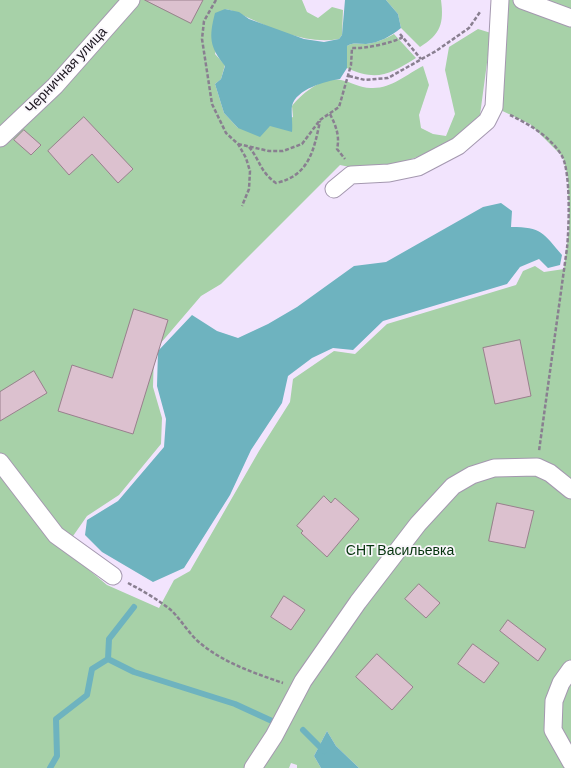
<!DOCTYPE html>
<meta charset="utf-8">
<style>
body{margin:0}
canvas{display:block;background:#f2e4fd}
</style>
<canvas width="571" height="768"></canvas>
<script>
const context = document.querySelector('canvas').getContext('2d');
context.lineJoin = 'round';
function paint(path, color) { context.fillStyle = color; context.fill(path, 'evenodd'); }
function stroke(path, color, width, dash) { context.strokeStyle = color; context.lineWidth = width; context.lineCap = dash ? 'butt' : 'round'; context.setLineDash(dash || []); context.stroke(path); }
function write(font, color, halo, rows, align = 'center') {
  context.font = font + ' Barlow,sans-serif'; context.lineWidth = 3.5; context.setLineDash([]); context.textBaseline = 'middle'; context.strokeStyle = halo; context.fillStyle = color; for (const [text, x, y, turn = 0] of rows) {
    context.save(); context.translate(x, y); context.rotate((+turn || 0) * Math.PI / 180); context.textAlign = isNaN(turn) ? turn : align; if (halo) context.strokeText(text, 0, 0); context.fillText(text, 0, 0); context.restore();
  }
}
const green = new Path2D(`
 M 0,0 L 302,0 L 307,12 L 318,18 L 332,7 L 343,10 L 342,35 L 339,39 C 309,44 279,32 251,19 C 242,15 235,11 225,9 L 215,54 L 225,65 L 221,79 L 215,84 L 224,113 L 238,128 L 270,126 L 293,117 L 292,106 C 302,93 323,76 341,80 C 352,82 361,89 373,88 C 392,88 407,74 423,66 L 429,85 L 419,115 L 421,128 L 433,134 L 446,136 L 455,114 L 445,70 L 449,47 L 478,29 L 491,33 L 480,115 L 454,140 L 423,155 L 374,172 L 340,165 L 221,284 L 201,296 L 154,351 L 153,387 L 162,418 L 161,444 L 119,495 L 87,516 L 64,549 L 107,585 L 159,608 L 174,580 L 190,571 L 259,451 L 290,402 L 293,379 L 334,351 L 355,354 L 387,324 L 516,285 L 523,271 L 535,266 L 544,272 L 564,269 L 569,229 L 568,178 L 563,157 L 530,124 L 494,107 L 500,0 L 571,0 L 571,768 L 359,768 L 336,746 L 327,731 L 314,756 L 321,768 L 297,768 L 297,765 L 291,763 L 289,768 L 0,768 Z
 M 386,0 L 441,0 C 444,23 441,34 420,47 L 401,28 L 398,14 Z
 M 394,34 L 416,58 C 390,74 377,82 347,68 L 347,46 C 353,42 359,44 366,44 C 375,43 386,39 394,34 Z`);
const water = new Path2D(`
 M 345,0 L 386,0 L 398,14 L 401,28 C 391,36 379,43 366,44 C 359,44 353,42 347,46 L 347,68 L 340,79 C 326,81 296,89 292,106 C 291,111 293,126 292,132 L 270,126 L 260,137 L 238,128 L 224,113 L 215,84 L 221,79 L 225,66 C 209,46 209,37 215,13 L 225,9 L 239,12 L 249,19 L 304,39 L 324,42 L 339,39 L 342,35 Z
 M 501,203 L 512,211 L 511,227 C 542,227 543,233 562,255 L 560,265 L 548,268 L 539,259 L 520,267 L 507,284 L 383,321 L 353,350 L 333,348 L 312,358 L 288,376 L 282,403 L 251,450 L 230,495 L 184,568 L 153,582 L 102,552 L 85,535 L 87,520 L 118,501 L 164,447 L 166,419 L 157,386 L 158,351 L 192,315 L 217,331 L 238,338 L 268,324 L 297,307 L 354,266 L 386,262 L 483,207 Z
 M 327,731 L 336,746 L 359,768 L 321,768 L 314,756 Z`);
const stream = new Path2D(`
 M 108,659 L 134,672 L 235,704 L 272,721
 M 108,659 L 109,639 L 134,607
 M 303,730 L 324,751
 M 50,768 L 57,756 L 56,719 L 87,695 L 92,669 L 108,659`);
const building = new Path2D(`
 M 145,0 L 203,0 L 191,23 Z
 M 84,117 L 133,169 L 118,183 L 92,154 L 69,175 L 48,151 Z
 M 24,130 L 41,145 L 31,155 L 14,140 Z
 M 134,309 L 168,320 L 133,434 L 58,411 L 72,365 L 112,378 Z
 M 520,340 L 531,396 L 495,404 L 483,348 Z
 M 34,371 L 47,393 L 0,421 L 0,392 Z
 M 324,496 L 331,503 L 335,498 L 359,519 L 327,557 L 301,533 L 303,531 L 297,526 Z
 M 497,503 L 534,511 L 525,548 L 489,541 Z
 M 419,584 L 440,603 L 426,618 L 405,599 Z
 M 284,596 L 305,610 L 291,630 L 271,617 Z
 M 508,620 L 546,649 L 538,661 L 500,631 Z
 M 473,644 L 499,663 L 484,683 L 458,664 Z
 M 377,654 L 413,687 L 392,710 L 356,677 Z`);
const path = new Path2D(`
 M 216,0 L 204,21 L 202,39 L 212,104 L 226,133 L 238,144 L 246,158 L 250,171 L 249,189 L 242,206
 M 400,34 L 421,59
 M 349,76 L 365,80 L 388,78 L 436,51 L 469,28 L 480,12
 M 330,114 C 336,126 340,136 337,149 L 345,159
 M 510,115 C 529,124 551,137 562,156 C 571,173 569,228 567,248 L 539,451
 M 238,144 L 269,151 L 283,151 L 302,144 L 320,120 L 339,107 L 351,65 L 352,48 C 364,49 393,43 403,37
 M 249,147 C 260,160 260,172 276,183 C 309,176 314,150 320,121
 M 128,583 C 143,591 159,600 172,611 C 182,621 189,634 200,643 C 224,663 254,673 283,683`);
const minor = new Path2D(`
 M 522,0 L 571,18
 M 0,138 L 55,86 L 131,0
 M 334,189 L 351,175 L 389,173 L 418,167 L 458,146 L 487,121 L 494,107 L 500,0
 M 0,462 L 56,535 L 113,576
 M 571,669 L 561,683 L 554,701 L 553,730 L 571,762
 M 253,768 L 274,736 L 303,681 L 358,602 L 418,524 L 453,486 L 472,475 L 494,468 L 537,467 L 550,473 L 571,490`);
const streetNames = [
 ["Черничная улица",66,70,-47]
];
const parkNames = [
 ["СНТ Васильевка",400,550]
];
paint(green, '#a7d1a8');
paint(water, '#6eb3bf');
stroke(stream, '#6eb3bf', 6);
paint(building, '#dcc1cf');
stroke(building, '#99808d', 1);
stroke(minor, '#a498af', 19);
stroke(path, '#897f90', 2.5, [4, 2]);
stroke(minor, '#fff', 17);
write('14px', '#1b161f', '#f9f6fb', streetNames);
write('14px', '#05340d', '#f9f6fb', parkNames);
</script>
